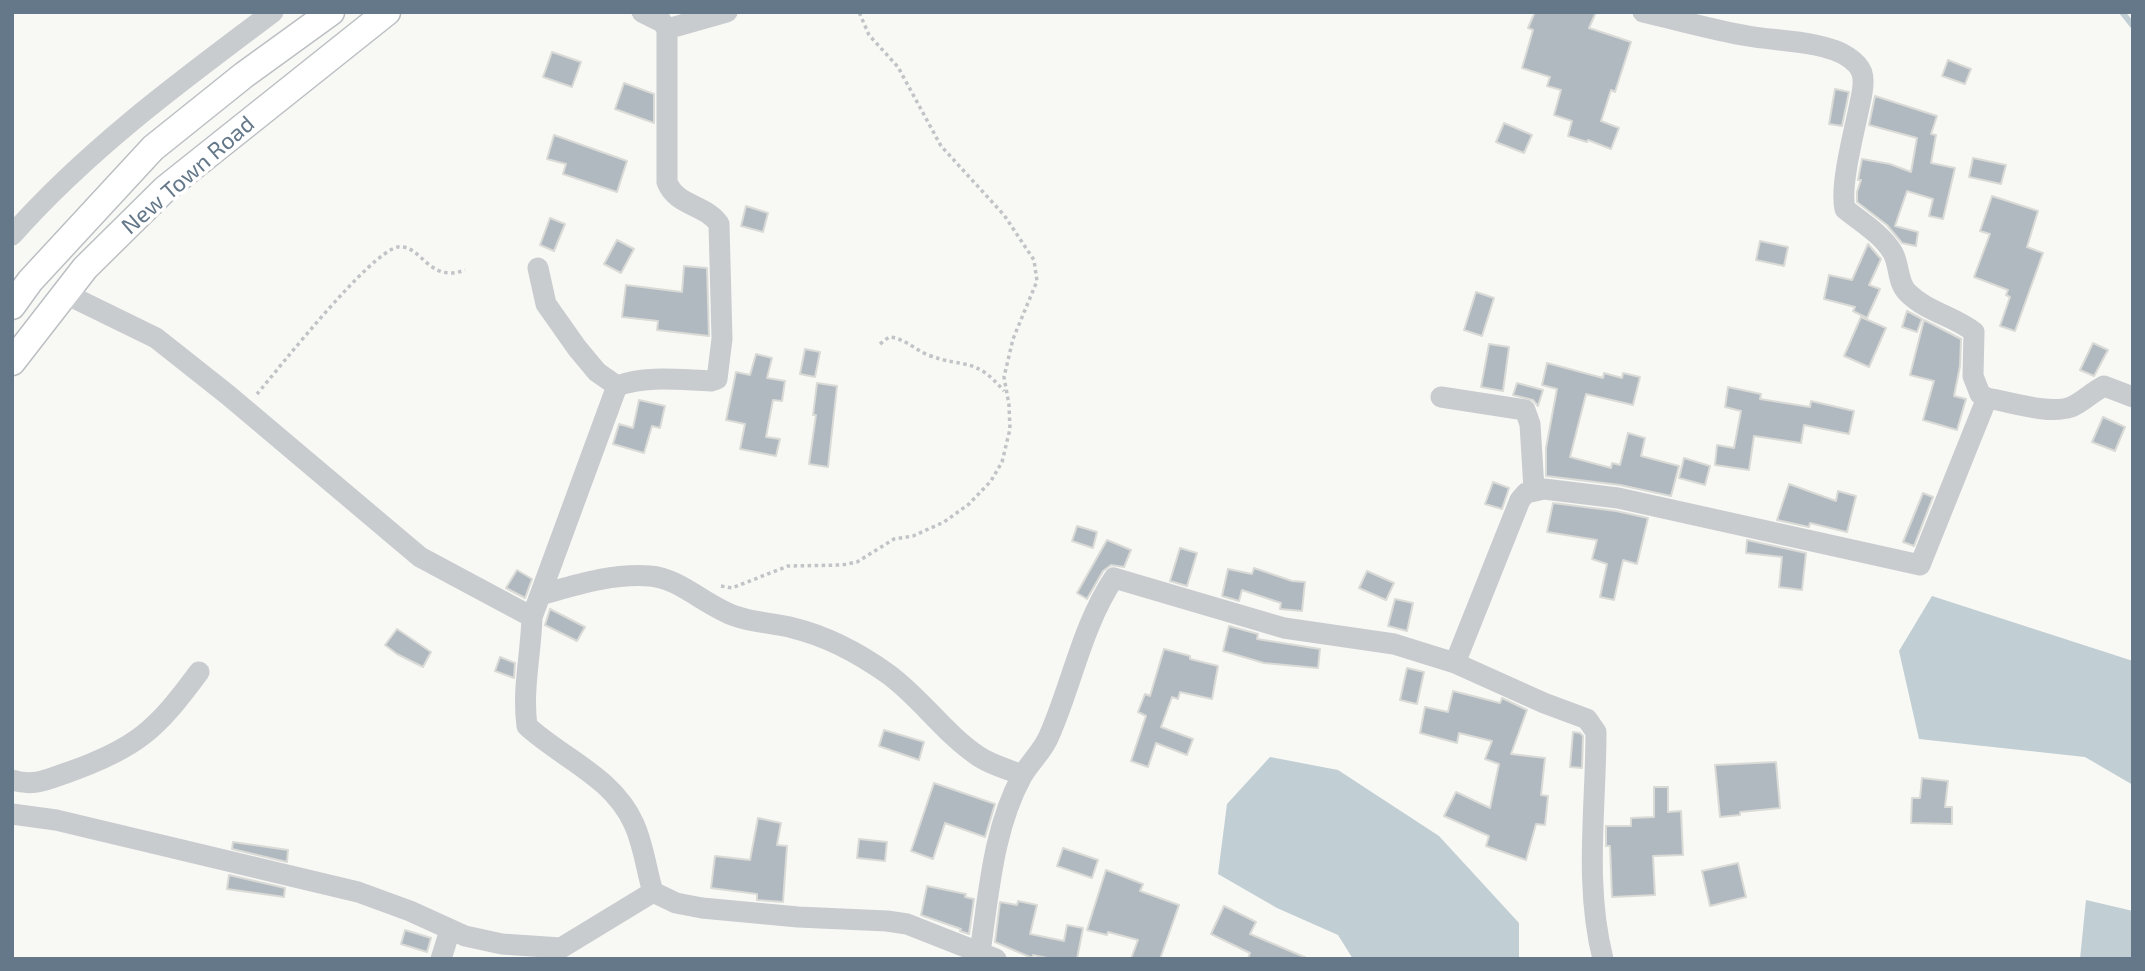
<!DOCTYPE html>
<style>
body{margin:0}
#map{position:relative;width:2145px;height:971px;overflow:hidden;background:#f8f8f5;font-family:"Exo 2",sans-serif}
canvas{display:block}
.frame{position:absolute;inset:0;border:14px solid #647889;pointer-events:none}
</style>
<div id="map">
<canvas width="2145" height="971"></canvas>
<div class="frame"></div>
</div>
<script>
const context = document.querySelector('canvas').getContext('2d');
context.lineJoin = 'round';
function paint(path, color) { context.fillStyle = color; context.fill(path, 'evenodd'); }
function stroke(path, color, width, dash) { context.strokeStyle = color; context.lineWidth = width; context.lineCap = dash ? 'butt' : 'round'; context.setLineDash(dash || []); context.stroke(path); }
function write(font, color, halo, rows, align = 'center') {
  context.font = font + ' "Exo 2",sans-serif'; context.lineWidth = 7; context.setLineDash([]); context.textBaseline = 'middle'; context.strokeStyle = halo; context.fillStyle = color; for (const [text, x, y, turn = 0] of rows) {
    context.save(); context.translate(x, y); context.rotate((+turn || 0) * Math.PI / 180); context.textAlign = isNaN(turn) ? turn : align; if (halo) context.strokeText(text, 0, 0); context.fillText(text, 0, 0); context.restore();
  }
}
const water = new Path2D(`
 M 1932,596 L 2133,661 L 2133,785 L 2085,757 L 1919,739 L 1899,651 Z
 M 1270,757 L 1338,770 L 1439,836 L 1519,923 L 1519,959 L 1353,959 L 1338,935 L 1277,908 L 1218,874 L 1227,804 Z
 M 2086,900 L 2133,911 L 2133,959 L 2080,959 Z`);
const stream = new Path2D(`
 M 2122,12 L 2133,26`);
const building = new Path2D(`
 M 1535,12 L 1596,12 L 1589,28 L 1631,42 L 1615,92 L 1611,90 L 1601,121 L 1619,128 L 1611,149 L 1588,140 L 1587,142 L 1568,136 L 1572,121 L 1554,115 L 1561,90 L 1547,86 L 1550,77 L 1522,68 L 1533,30 L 1528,28 Z
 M 552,52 L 581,62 L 572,87 L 543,77 Z
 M 1948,60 L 1971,69 L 1965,84 L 1942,76 Z
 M 624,83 L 654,94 L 654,123 L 615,109 Z
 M 1835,89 L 1849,92 L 1842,126 L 1829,124 Z
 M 1875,96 L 1937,116 L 1931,134 L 1936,135 L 1931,163 L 1955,168 L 1943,219 L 1929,216 L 1933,199 L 1907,191 L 1895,226 L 1918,232 L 1916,246 L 1902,243 L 1887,225 L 1857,202 L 1857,192 L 1861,180 L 1858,180 L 1862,159 L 1890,164 L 1911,172 L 1917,138 L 1869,125 Z
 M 1504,123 L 1532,135 L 1524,153 L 1496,142 Z
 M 554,135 L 627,161 L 617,192 L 563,174 L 566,164 L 547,159 Z
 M 1973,158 L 2006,165 L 2001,184 L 1969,177 Z
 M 1992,196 L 2038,211 L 2027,247 L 2043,253 L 2015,331 L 2000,326 L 2010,297 L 2006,295 L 2008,290 L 1974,277 L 1990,234 L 1980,231 Z
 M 746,206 L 768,213 L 763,232 L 741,226 Z
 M 550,218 L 565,224 L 554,251 L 540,245 Z
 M 617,240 L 634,249 L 621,273 L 604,264 Z
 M 1760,241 L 1788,247 L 1784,266 L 1756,260 Z
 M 1868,244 L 1881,259 L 1869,285 L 1880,289 L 1867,318 L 1853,311 L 1855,307 L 1824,299 L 1829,275 L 1852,280 Z
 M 684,266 L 707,268 L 709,336 L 657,330 L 658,321 L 622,317 L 626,285 L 682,292 Z
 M 1476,292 L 1494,298 L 1482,336 L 1464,330 Z
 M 1907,311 L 1922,319 L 1917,332 L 1902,327 Z
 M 1861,317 L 1886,328 L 1869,367 L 1844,356 Z
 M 1924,320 L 1961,339 L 1960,366 L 1954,396 L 1966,399 L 1957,430 L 1923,420 L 1934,381 L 1910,375 Z
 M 2093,343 L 2108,350 L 2094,376 L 2080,370 Z
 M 1489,344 L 1509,347 L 1503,391 L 1481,387 Z
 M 805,349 L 820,352 L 815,377 L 800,374 Z
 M 756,354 L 772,358 L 767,378 L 785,381 L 782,401 L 773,400 L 766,437 L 780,439 L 776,456 L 740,449 L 745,424 L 726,420 L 736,372 L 750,375 Z
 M 1547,363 L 1603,378 L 1604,373 L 1622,378 L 1623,373 L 1640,377 L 1633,405 L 1586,394 L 1570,457 L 1611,468 L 1612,463 L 1620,465 L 1628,433 L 1645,438 L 1641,456 L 1679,466 L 1671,496 L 1620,485 L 1546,476 L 1546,448 L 1557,389 L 1542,385 Z
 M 817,383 L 837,386 L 828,467 L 809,464 L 816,415 L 813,415 Z
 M 1517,383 L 1543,390 L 1538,406 L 1533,400 L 1513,395 Z
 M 1728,387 L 1761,394 L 1760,399 L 1810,407 L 1811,401 L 1854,411 L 1849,434 L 1804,425 L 1801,443 L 1754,436 L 1749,470 L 1715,465 L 1717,445 L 1734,448 L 1741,411 L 1725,407 Z
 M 639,400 L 665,406 L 660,428 L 652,426 L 644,453 L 613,444 L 619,424 L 633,428 Z
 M 2103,417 L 2125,427 L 2115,451 L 2092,442 Z
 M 1684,458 L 1710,466 L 1705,485 L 1679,478 Z
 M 1493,482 L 1509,488 L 1502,509 L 1485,504 Z
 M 1789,484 L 1836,501 L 1838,491 L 1856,496 L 1847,532 L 1810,523 L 1809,527 L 1777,520 Z
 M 1923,493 L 1933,497 L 1914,546 L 1903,542 Z
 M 1553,503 L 1616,511 L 1648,518 L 1637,564 L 1623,560 L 1614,600 L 1600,597 L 1607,564 L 1592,559 L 1597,540 L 1547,532 Z
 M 1077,526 L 1097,532 L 1093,548 L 1072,541 Z
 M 1107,540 L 1131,550 L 1124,567 L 1111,565 L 1103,571 L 1087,599 L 1077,593 Z
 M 1747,540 L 1806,553 L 1802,590 L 1779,587 L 1782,557 L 1746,553 Z
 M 1180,548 L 1197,553 L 1187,586 L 1170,581 Z
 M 1254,568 L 1292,581 L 1305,582 L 1302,611 L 1280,609 L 1281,603 L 1242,590 L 1239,601 L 1222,596 L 1228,569 L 1252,574 Z
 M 517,570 L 532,579 L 525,598 L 506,588 Z
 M 1367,571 L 1394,583 L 1386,600 L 1359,588 Z
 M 1395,599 L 1413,603 L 1407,631 L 1388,626 Z
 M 550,609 L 585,627 L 577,641 L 545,625 Z
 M 1229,626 L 1258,634 L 1257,639 L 1320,649 L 1318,668 L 1264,663 L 1223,651 Z
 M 397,629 L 431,652 L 423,667 L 397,654 L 385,645 Z
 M 1164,649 L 1190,656 L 1190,659 L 1218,666 L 1212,699 L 1180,692 L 1178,699 L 1172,697 L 1161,727 L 1193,739 L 1187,755 L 1156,743 L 1148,767 L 1131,761 L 1146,716 L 1138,712 L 1145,694 L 1150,696 Z
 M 500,657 L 515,663 L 514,678 L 495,671 Z
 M 1407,668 L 1424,672 L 1417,704 L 1400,700 Z
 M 1453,691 L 1500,703 L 1502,698 L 1527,710 L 1511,754 L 1545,758 L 1541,795 L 1548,796 L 1545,825 L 1536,824 L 1526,860 L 1486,846 L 1489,836 L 1444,816 L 1456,792 L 1490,808 L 1499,764 L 1485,759 L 1492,741 L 1459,733 L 1457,743 L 1420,733 L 1425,707 L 1448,712 Z
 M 884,730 L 924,742 L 919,760 L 879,746 Z
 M 1573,732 L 1580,733 L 1583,736 L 1582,768 L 1570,767 Z
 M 1776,762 L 1780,808 L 1740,812 L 1740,815 L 1720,817 L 1715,765 Z
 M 1922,778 L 1948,781 L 1945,807 L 1952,807 L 1952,824 L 1911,823 L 1912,798 L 1920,798 Z
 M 934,783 L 995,804 L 985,837 L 945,823 L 933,859 L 911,851 Z
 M 1654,787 L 1668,787 L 1668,812 L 1681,811 L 1683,855 L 1653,856 L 1655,895 L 1612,897 L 1610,846 L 1606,846 L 1606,826 L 1631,826 L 1631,818 L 1654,817 Z
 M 758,818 L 781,823 L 777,845 L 787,846 L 783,902 L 757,900 L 757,894 L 711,888 L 715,856 L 750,860 Z
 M 859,839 L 887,842 L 885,861 L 857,858 Z
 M 233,842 L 288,850 L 287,862 L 232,849 Z
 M 1063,848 L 1098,860 L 1092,878 L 1057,866 Z
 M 1738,863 L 1746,897 L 1710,906 L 1702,871 Z
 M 1106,870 L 1143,884 L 1140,891 L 1179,905 L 1160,959 L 1131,959 L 1138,940 L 1108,932 L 1107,935 L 1087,930 Z
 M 229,875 L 285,888 L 284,897 L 227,889 Z
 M 927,886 L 966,894 L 965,897 L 974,899 L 969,934 L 960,931 L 961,929 L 921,915 Z
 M 1018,901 L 1037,905 L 1030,934 L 1064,941 L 1067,925 L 1083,928 L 1077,959 L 1052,959 L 1033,955 L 1032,958 L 995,942 L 1000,902 L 1017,905 Z
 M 1224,906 L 1256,922 L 1250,934 L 1309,959 L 1248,959 L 1250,953 L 1211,934 Z
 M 405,930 L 431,938 L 427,952 L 401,944 Z`);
const path = new Path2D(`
 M 880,344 L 889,337 C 904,338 914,349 928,355 C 966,369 974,356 1004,391
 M 257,394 C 280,367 370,252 398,247 C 422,244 428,284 465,270
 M 721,586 L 732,588 L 788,566 L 842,565 L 857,562 L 894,539 L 913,536 L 944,522 L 969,504 L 991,481 L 1002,462 L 1010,429 L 1009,405 L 1004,377 L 1013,339 L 1037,281 L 1034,260 L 1004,215 L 941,146 L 898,67 L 869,35 L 859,12`);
const minor = new Path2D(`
 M 642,12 L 662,22 L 667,29 L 667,182 C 676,206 705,204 719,224 L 722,339 L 717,379 L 711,381 C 680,380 647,375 617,386 L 532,617 C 531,654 522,690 527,726 C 563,759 613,777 634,824 C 644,846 646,869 653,892 L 676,903 L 702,908 L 798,917 L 887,921 L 907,924 L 996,959
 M 1643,12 C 1678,20 1713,30 1748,36 C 1775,41 1825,41 1848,57 C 1863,67 1865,76 1862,93 C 1857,122 1839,184 1845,209 C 1861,222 1883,235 1893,253 C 1900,266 1897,283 1908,293 C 1927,312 1954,316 1974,332 L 1973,376 L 1980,394 L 1987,398 C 2011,402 2049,415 2071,407 C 2083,402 2092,392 2104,386 L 2133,397
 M 667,29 L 727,12
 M 12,235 C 88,149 182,80 273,12
 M 538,268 L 546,304 L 577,348 L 597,372 L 617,386
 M 64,293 L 156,338 L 228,395 L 420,557 L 532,617
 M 1441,397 L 1525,410 L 1530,424 L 1534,489
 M 540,595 C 576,585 612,573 650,576 C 679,578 706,606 735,616 C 754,623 774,623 793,628 C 826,636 860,654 888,674 C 921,698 944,733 978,756 C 991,765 1008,769 1022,775
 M 1455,663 L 1520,500 L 1526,493 L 1544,489 L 1618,498 L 1920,565 L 1987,398
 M 12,780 C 35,787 48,779 69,772 C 137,748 157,729 199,672
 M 12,814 L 56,820 L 358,892 L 410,911 L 465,936 L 502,944 L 561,948
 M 980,952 C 989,893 993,829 1022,776 C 1030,762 1043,751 1049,736 C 1072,684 1082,626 1114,578 L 1284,628 L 1394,644 L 1455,663 L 1544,703 L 1587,719 L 1596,732 C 1596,808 1584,884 1603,959
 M 551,957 L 561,948 L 653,892
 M 441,959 L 450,930`);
const major = new Path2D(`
 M 12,306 L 30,281 L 153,148 L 244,75 L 331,12
 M 12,362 L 85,268 L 165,189 L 387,12`);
const streetNames = [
 ["New Town Road",188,175,-41]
];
paint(water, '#c1ced3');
stroke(stream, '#c1ced3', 6);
paint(building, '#b0b9bf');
stroke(building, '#dadad7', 2);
stroke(major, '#bbbfc3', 29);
stroke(path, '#c1c4c6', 3.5, [3.5, 3.5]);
stroke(minor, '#c8cccf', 21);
stroke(major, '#fff', 26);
write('23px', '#647889', '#fff', streetNames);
</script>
